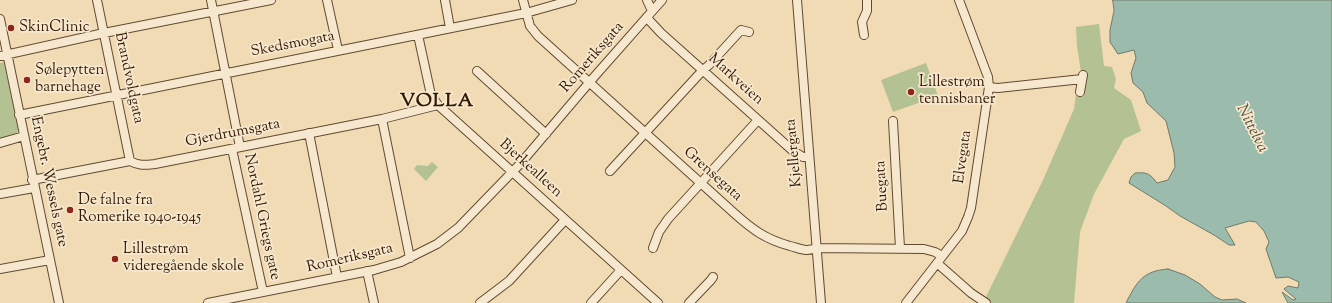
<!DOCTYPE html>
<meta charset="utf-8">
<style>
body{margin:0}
canvas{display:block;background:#f1dbb4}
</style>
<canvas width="1332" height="303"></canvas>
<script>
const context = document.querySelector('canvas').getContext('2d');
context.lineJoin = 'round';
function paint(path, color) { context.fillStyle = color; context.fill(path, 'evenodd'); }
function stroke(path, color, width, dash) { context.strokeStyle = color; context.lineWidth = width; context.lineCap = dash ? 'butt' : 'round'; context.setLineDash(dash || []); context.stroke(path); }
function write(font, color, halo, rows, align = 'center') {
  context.font = font + ' "Sorts Mill Goudy",serif'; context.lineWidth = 3.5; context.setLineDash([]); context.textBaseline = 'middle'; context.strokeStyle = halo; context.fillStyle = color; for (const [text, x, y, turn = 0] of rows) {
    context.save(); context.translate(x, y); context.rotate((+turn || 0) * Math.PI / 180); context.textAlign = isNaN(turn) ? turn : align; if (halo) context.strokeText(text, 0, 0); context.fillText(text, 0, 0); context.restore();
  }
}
const green = new Path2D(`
 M 1099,24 L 1104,66 L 1112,67 L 1116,79 L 1114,88 L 1131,100 L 1141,131 L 1124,139 L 1094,194 L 1080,232 L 1074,303 L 983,303 L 1043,180 L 1074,109 L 1079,74 L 1081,72 L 1077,46 L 1076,27 Z
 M 5,62 L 19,130 L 16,133 L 0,139 L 0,63 Z
 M 926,63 L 938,96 L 893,112 L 881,80 Z
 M 432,162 L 438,167 L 426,181 L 414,169 L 417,165 L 428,166 Z`);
const water = new Path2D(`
 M 1113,0 L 1332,0 L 1332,303 L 1288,303 L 1282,292 L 1293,300 L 1296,299 L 1284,289 L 1288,286 L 1298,288 L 1299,282 L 1288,277 L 1276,278 L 1266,249 L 1269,242 L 1264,231 L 1256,222 L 1249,221 L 1225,228 L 1235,245 L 1229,245 L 1214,235 L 1180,216 L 1166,206 L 1129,183 L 1131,177 L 1135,173 C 1148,172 1150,174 1157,183 L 1168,180 L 1175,167 L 1174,153 L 1166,121 L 1147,103 L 1143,92 L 1133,83 L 1131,73 L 1136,58 L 1134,50 L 1118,54 L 1110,42 L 1110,30 L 1114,11 Z
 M 1168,269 L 1185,275 L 1200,284 L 1215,297 L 1222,300 L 1237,299 L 1246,303 L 1126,303 C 1137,281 1143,271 1168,269 Z`);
const street = new Path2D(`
 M 97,0 L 130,161
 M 211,0 L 240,147
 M 327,0 L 338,50
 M 445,0 L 450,28
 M 523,0 L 530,26 L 538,36 L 734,213 C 753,230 765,239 790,246 C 802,249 805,252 817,248 L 924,249 L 935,252 L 942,256
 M 647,0 L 652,11
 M 797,0 L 821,303
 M 647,18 L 661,33 L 793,151 L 803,157 L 809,157
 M 0,19 L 59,303
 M 418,35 L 431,95 L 438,105 L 658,303
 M 864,35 L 862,22 L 867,11 L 867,0
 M 0,56 L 104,33 L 271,0
 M 477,71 L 546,134
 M 989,87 L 998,88 L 1082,79
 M 1080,92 L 1083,75
 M 19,115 L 526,13 L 572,0
 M 382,119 L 410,258
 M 893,121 L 900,248
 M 309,133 L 337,277
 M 0,143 L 24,136
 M 232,149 L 263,292
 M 610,171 L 703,70 L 709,65 L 741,30 L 749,32
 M 32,180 L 130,161 C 139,166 145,165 155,164 L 382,119 L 438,105
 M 0,194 L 34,188
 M 653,248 L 659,232 L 668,219 L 758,120
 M 937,263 L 971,293 L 986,303
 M 0,269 L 50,260
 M 367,271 L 374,303
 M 208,303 L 374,270 L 401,262 L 437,244 L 458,228 L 520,164 L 594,77 L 662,0
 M 480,303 L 509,281 L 565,220
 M 591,303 L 621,270
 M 689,303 L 711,280 L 713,277
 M 906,303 L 962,231 L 968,217 L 971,208 L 989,87 L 988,77 L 959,0`);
const markers = [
 [11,28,4,"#8f2418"],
 [27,80,4,"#8f2418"],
 [911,92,4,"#8f2418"],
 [70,210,4,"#8f2418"],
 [115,259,4,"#8f2418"]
];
const poiNames = [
 ["SkinClinic",19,28],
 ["Sølepytten",35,71],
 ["barnehage",35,88],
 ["Lillestrøm",919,83],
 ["tennisbaner",919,100],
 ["De falne fra",78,201],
 ["Romerike 1940-1945",78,218],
 ["Lillestrøm",123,250],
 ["videregående skole",123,267]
];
const streetNames = [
 ["Skedsmogata",293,45,-11],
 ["Romeriksgata",593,58,-49],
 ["Brandvoldgata",128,78,78],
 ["Markveien",735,80,42],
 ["Gjerdrumsgata",233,134,-11],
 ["Kjellergata",795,153,-95],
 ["Elvegata",964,157,-82],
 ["Bjerkealleen",530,169,42],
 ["Grensegata",712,175,42],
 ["Engebr. Wessels gate",48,182,78],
 ["Buegata",883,186,-93],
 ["Nordahl Griegs gate",261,217,78],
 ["Romeriksgata",350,259,-13]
];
const waterNames = [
 ["Nittelva",1251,129,63]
];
const districtNames = [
 ["VOLLA",437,103]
];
paint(green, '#b4c192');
paint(water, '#9bbbac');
stroke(water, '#717a69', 1);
stroke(street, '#624a30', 10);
stroke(street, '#f6e8ce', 8);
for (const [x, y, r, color] of markers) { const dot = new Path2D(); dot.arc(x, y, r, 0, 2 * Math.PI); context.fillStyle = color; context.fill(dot); stroke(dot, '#f6e8ce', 1.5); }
write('15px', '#331904', '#f6e8ce', poiNames, 'left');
write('15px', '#331904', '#f6e8ce', streetNames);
write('italic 16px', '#524a36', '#f6e8ce', waterNames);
context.letterSpacing = '1px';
write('bold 19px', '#331904', '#f6e8ce', districtNames);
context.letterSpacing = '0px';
</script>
